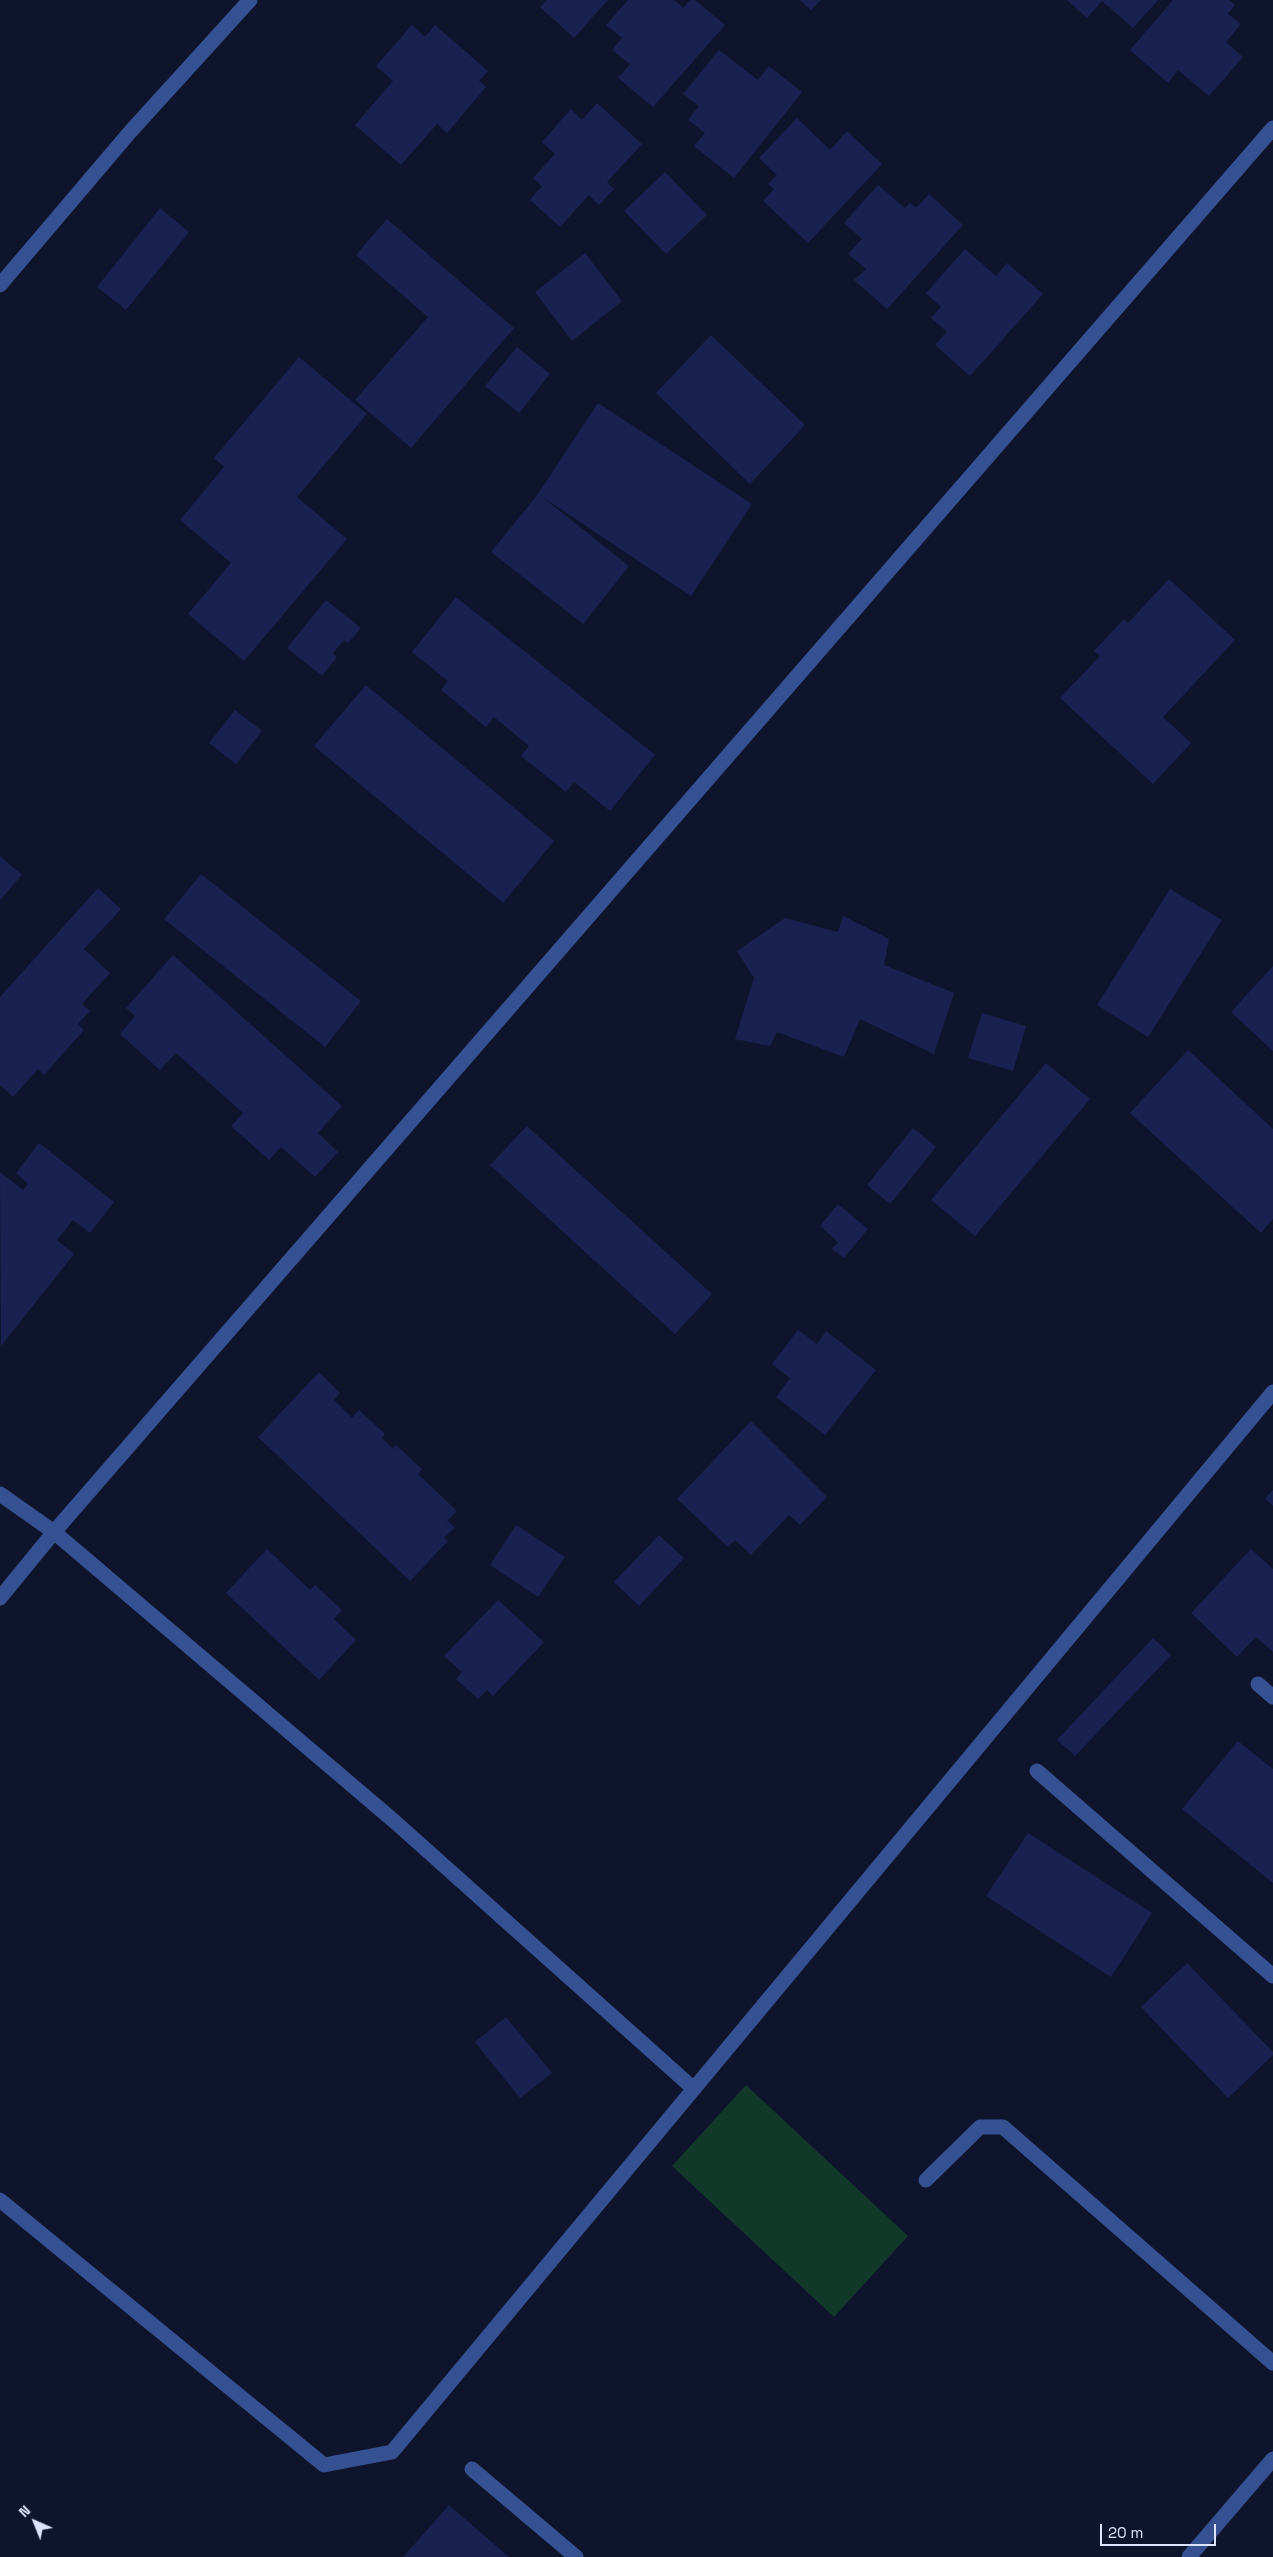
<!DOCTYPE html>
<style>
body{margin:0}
#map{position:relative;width:1273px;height:2557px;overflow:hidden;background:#0f142d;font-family:"Space Grotesk",sans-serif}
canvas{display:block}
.north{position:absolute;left:10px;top:2497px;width:50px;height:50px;-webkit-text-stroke:4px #0f142d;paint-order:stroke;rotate:316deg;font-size:14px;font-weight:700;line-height:20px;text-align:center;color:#dbe3ff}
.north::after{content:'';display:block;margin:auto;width:18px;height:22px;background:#dbe3ff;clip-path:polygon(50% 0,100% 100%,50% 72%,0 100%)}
.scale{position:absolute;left:1100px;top:2524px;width:116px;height:22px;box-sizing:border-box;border:2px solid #dbe3ff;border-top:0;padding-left:6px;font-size:15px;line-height:18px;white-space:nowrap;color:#dbe3ff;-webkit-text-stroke:4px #0f142d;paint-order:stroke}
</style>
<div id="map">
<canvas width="1273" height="2557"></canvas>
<div class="north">N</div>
<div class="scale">20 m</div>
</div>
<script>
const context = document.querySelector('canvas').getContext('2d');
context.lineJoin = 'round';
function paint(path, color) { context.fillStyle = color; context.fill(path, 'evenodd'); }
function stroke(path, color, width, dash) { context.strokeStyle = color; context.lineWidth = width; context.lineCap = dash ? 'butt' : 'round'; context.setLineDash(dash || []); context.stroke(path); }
const green = new Path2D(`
 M 746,2085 L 908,2236 L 834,2317 L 672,2166 Z`);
const building = new Path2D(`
 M 547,0 L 608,0 L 574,38 L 540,7 Z
 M 628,0 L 674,0 L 683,8 L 690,0 L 695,0 L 725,25 L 653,107 L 618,78 L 630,64 L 612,50 L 622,38 L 606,25 Z
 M 800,0 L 821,0 L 811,10 Z
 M 1067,0 L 1158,0 L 1133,28 L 1102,1 L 1087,18 Z
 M 1173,0 L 1229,0 L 1235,5 L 1228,14 L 1241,24 L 1226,42 L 1243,57 L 1209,96 L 1178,70 L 1168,83 L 1130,50 Z
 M 412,25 L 425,37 L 435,25 L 488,71 L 479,81 L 486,87 L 447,133 L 437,124 L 401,165 L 355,125 L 393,81 L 376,66 Z
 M 719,50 L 758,80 L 769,66 L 802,92 L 734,178 L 694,146 L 705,133 L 688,120 L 699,106 L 683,94 Z
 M 597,103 L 642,144 L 607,182 L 614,189 L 599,205 L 589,195 L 560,227 L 530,200 L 542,186 L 533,178 L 555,154 L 542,142 L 571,109 L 582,120 Z
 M 797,118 L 830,150 L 847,131 L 882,164 L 808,243 L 763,201 L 774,189 L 768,184 L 777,175 L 759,158 Z
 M 665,172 L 707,215 L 666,254 L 624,211 Z
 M 878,185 L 905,208 L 910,203 L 916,208 L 929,194 L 963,225 L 887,309 L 854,280 L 866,269 L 848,254 L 862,239 L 844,223 Z
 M 160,208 L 189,232 L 126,310 L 97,287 Z
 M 387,219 L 514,328 L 411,448 L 355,400 L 428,317 L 356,255 Z
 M 965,249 L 996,276 L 1007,263 L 1043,294 L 970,376 L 935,345 L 947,332 L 931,318 L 941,307 L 926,293 Z
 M 585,253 L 622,301 L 572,341 L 535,292 Z
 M 711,335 L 805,425 L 750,484 L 656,393 Z
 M 517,347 L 550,374 L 519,413 L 485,386 Z
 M 299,357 L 367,414 L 297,497 L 347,539 L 244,661 L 188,614 L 231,563 L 180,520 L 224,467 L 214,458 Z
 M 598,403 L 752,504 L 691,596 L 541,496 L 629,566 L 583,624 L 491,552 L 538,494 Z
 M 1169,579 L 1235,640 L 1163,717 L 1191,743 L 1153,784 L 1060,698 L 1100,656 L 1094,651 L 1124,619 L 1128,623 Z
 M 456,597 L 655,755 L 610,811 L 574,782 L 566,792 L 521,756 L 529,746 L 494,717 L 486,727 L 441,690 L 448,681 L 412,652 Z
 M 326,600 L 361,628 L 348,643 L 344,640 L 333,653 L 337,657 L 322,676 L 287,648 Z
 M 366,685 L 554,841 L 503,903 L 314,746 Z
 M 235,710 L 262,731 L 236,764 L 209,743 Z
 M 0,856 L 22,875 L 0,900 Z
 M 201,874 L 361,1001 L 325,1047 L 164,919 Z
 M 98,888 L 121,909 L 84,949 L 110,973 L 82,1004 L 90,1011 L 78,1024 L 84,1030 L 44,1075 L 38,1069 L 13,1097 L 0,1085 L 0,997 Z
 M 1170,889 L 1222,920 L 1148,1037 L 1097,1005 Z
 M 843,916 L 889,939 L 884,965 L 954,993 L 934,1054 L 860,1019 L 844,1057 L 777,1032 L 770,1046 L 735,1039 L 754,978 L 737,951 L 785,918 L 838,932 Z
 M 173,955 L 342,1106 L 318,1133 L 338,1152 L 315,1177 L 281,1147 L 269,1160 L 231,1126 L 243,1113 L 176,1053 L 160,1070 L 120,1034 L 135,1016 L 126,1008 Z
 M 1273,966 L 1273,1051 L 1231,1012 Z
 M 982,1013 L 1026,1026 L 1013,1071 L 968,1058 Z
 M 1188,1050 L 1273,1129 L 1273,1219 L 1261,1233 L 1130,1113 Z
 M 1046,1063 L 1090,1099 L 975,1236 L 931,1200 Z
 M 527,1126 L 712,1294 L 675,1334 L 490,1165 Z
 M 913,1128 L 936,1147 L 890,1204 L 867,1185 Z
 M 39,1143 L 114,1202 L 90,1233 L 73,1220 L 57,1240 L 74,1254 L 1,1346 L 0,1172 L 23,1190 L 28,1184 L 16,1173 Z
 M 838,1204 L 868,1229 L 844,1258 L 832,1249 L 838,1242 L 820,1226 Z
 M 798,1330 L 817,1344 L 826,1331 L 876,1370 L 825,1435 L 776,1397 L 790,1378 L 772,1364 Z
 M 319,1372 L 340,1393 L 334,1400 L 352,1418 L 359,1410 L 385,1434 L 382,1438 L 393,1449 L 396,1445 L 422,1469 L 418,1474 L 457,1511 L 447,1521 L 455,1527 L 444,1538 L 448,1541 L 410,1581 L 258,1437 Z
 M 751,1421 L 827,1497 L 800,1525 L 789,1515 L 751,1555 L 735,1540 L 728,1547 L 677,1499 Z
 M 1273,1490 L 1273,1506 L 1265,1498 Z
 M 516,1525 L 565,1557 L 538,1597 L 490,1565 Z
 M 659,1535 L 684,1558 L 639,1606 L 614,1582 Z
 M 267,1549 L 310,1590 L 315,1585 L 342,1610 L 334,1619 L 356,1640 L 319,1680 L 226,1593 Z
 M 1251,1549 L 1273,1569 L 1273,1652 L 1256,1637 L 1237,1657 L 1191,1613 Z
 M 498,1600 L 544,1642 L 493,1696 L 487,1690 L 478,1699 L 456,1679 L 462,1672 L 444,1656 Z
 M 1153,1638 L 1171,1655 L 1075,1756 L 1057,1740 Z
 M 1238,1741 L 1273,1769 L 1273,1883 L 1182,1809 Z
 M 1028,1833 L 1152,1913 L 1111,1977 L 986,1896 Z
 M 1187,1963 L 1273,2052 L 1273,2055 L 1228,2098 L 1141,2007 Z
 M 506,2017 L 552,2073 L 520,2098 L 475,2042 Z
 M 449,2505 L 509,2557 L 403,2557 Z`);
const minor = new Path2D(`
 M 0,285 L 130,132 L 250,0
 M 0,1494 L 54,1532 L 394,1821 L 694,2089
 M 0,1598 L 54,1532 L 1273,128
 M 1258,1684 L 1273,1697
 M 1037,1771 L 1273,1976
 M 926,2180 L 980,2127 L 1003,2127 L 1273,2363
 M 0,2200 L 324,2465 L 392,2452 L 1273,1392
 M 472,2469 L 576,2557
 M 1189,2557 L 1273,2459`);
paint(green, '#113829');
paint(building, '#192150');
stroke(minor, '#355191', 15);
</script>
